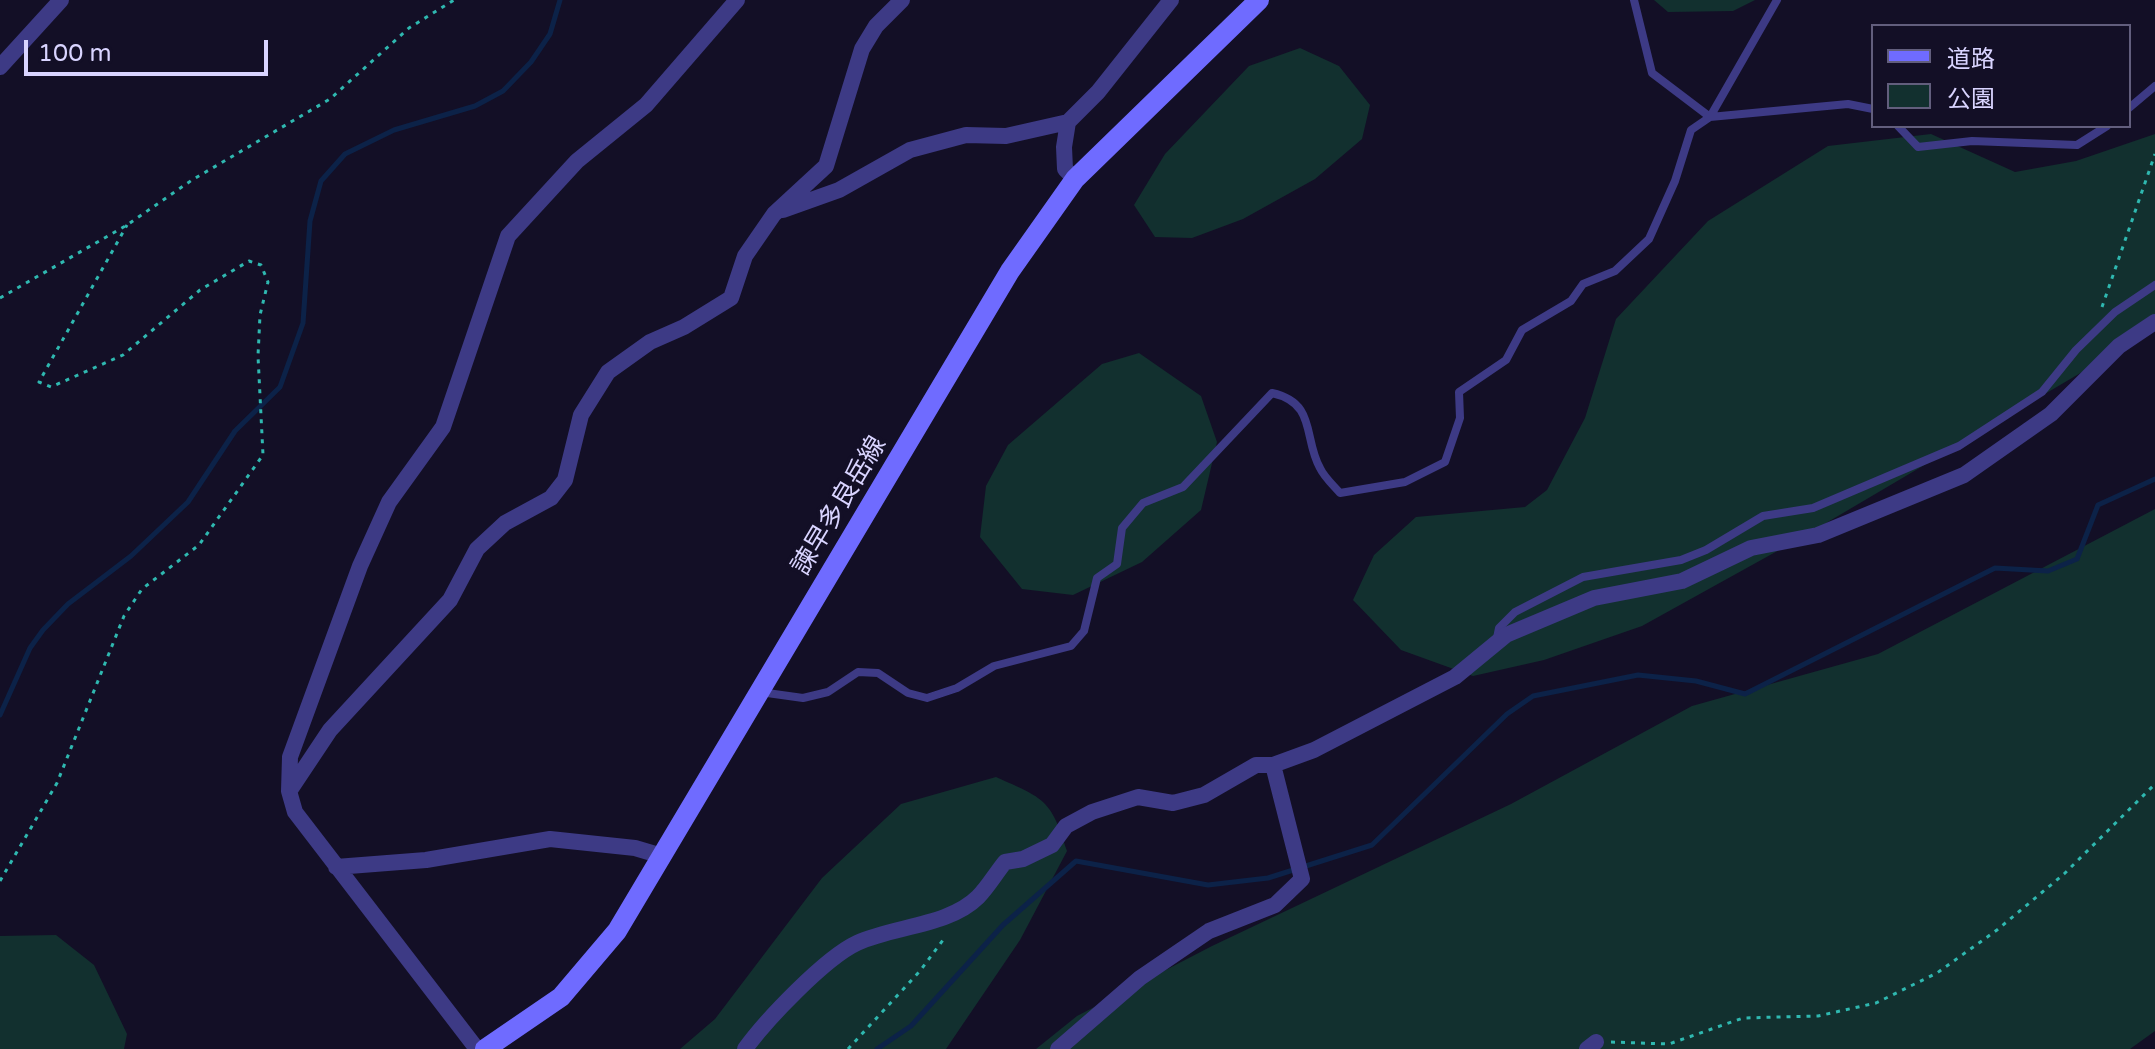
<!DOCTYPE html>
<meta charset="utf-8">
<style>
body{margin:0}
#map{position:relative;width:2155px;height:1049px;overflow:hidden;background:#130f26;font-family:"Varela Round","Noto Sans JP",sans-serif}
canvas{display:block}
.legend{position:absolute;left:1871px;top:24px;width:260px;height:104px;box-sizing:border-box;background:#130f26;border:2px solid #625e7d;margin:0;padding:10px 14px;list-style:none;font-size:24px;color:#d9d4ff}
.legend li{display:flex;align-items:center;gap:16px;height:40px}
.legend b{width:40px;border:2px solid #625e7d}
.scale{position:absolute;left:24px;top:40px;width:244px;height:36px;box-sizing:border-box;border:4px solid #d9d4ff;border-top:0;padding-left:10px;font-size:24px;line-height:28px;white-space:nowrap;color:#d9d4ff;-webkit-text-stroke:6px #130f26;paint-order:stroke}
</style>
<div id="map">
<canvas width="2155" height="1049"></canvas>
<ul class="legend">
<li><b style="height:10px;background:#6f6bff"></b>道路</li>
<li><b style="height:22px;background:#12302f"></b>公園</li>
</ul>
<div class="scale">100 m</div>
</div>
<script>
const context = document.querySelector('canvas').getContext('2d');
context.lineJoin = 'round';
function paint(path, color) { context.fillStyle = color; context.fill(path, 'evenodd'); }
function stroke(path, color, width, dash) { context.strokeStyle = color; context.lineWidth = width; context.lineCap = dash ? 'butt' : 'round'; context.setLineDash(dash || []); context.stroke(path); }
function write(font, color, halo, rows, align = 'center') {
  context.font = font + ' "Varela Round","Noto Sans JP",sans-serif'; context.lineWidth = 7; context.setLineDash([]); context.textBaseline = 'middle'; context.strokeStyle = halo; context.fillStyle = color; for (const [text, x, y, turn = 0] of rows) {
    context.save(); context.translate(x, y); context.rotate((+turn || 0) * Math.PI / 180); context.textAlign = isNaN(turn) ? turn : align; if (halo) context.strokeText(text, 0, 0); context.fillText(text, 0, 0); context.restore();
  }
}
const green = new Path2D(`
 M 1654,0 L 1755,0 L 1733,11 L 1668,12 Z
 M 1300,48 L 1339,66 L 1370,105 L 1362,139 L 1315,179 L 1243,219 L 1192,238 L 1155,237 L 1134,205 L 1165,154 L 1249,66 Z
 M 1931,134 L 2015,172 L 2076,161 L 2155,134 L 2155,329 L 1799,539 L 1642,626 L 1544,660 L 1473,676 L 1401,650 L 1353,600 L 1374,555 L 1416,517 L 1525,507 L 1547,490 L 1585,418 L 1616,319 L 1708,221 L 1828,146 Z
 M 1139,353 L 1201,396 L 1217,442 L 1201,510 L 1142,562 L 1073,595 L 1022,589 L 980,537 L 986,486 L 1008,445 L 1102,364 Z
 M 2155,509 L 2155,1031 L 2130,1049 L 1036,1049 L 1077,1016 L 1212,946 L 1511,804 L 1692,706 L 1878,654 Z
 M 996,777 C 1045,799 1051,799 1067,851 L 1020,940 L 946,1049 L 680,1049 L 715,1019 L 822,878 L 901,804 Z
 M 56,935 L 94,965 L 127,1034 L 124,1049 L 0,1049 L 0,936 Z`);
const stream = new Path2D(`
 M 0,715 L 30,648 L 43,630 L 68,604 L 131,556 L 188,502 L 235,431 L 280,387 L 303,323 L 310,221 L 321,181 L 345,154 L 394,130 L 475,106 L 503,91 L 531,62 L 550,34 L 560,0
 M 877,1049 L 911,1026 L 1003,925 L 1076,861 L 1208,885 L 1268,878 L 1372,845 L 1507,714 L 1533,696 L 1638,675 L 1696,681 L 1745,694 L 1995,568 L 2048,571 L 2077,559 L 2098,505 L 2155,479`);
const path = new Path2D(`
 M 0,298 L 127,225 L 192,180 L 330,99 L 409,28 L 454,0
 M 2102,307 L 2155,154
 M 0,881 L 57,783 L 124,616 L 142,589 L 199,545 L 263,455 L 258,356 L 260,315 L 268,282 L 261,265 L 249,261 L 200,290 L 123,355 L 51,387 L 39,382 L 127,225
 M 1611,1042 L 1669,1044 L 1743,1018 L 1818,1016 L 1876,1003 L 1937,973 L 1997,930 L 2064,874 L 2155,784
 M 848,1049 L 920,971 L 943,940`);
const service = new Path2D(`
 M 1634,0 L 1652,73 L 1710,117 L 1848,104 L 1873,109
 M 2129,108 L 2155,86
 M 1898,126 L 1918,147 L 1972,141 L 2077,145 L 2107,126
 M 1497,638 L 1499,628 L 1515,612 L 1583,577 L 1681,560 L 1706,550 L 1763,516 L 1813,508 L 1959,446 L 2042,392 L 2076,350 L 2115,312 L 2155,285
 M 760,692 L 803,698 L 828,692 L 858,672 L 878,673 L 908,693 L 927,698 L 957,688 L 994,666 L 1071,646 L 1084,631 L 1097,578 L 1117,564 L 1122,528 L 1143,503 L 1183,487 L 1272,393 C 1317,403 1303,438 1320,468 C 1324,477 1334,486 1340,493 L 1405,482 L 1445,462 L 1460,418 L 1459,392 L 1506,360 L 1522,330 L 1571,301 L 1583,284 L 1615,271 L 1649,239 L 1675,181 L 1691,130 L 1710,117 L 1777,0`);
const minor = new Path2D(`
 M 0,67 L 61,0
 M 1068,122 L 1098,92 L 1171,0
 M 783,210 L 839,190 L 910,150 L 966,135 L 1006,136 L 1068,122 L 1064,147 L 1065,169 L 1075,179
 M 290,790 L 330,730 L 450,600 L 477,549 L 505,523 L 551,498 L 565,480 L 581,415 L 608,372 L 650,342 L 684,327 L 731,298 L 745,256 L 774,214 L 826,166 L 862,49 L 876,26 L 902,0
 M 336,867 L 426,860 L 550,839 L 635,848 L 662,856
 M 477,1049 L 295,812 L 289,791 L 290,757 L 360,566 L 389,502 L 443,427 L 508,236 L 577,161 L 646,105 L 737,0
 M 745,1049 C 766,1020 825,958 857,943 C 893,926 949,926 978,897 C 988,887 996,873 1005,862 L 1023,859 L 1052,845 L 1066,826 L 1092,812 L 1138,797 L 1173,803 L 1204,795 L 1256,765 L 1273,765 L 1314,750 L 1455,677 L 1506,635 L 1594,598 L 1682,581 L 1751,548 L 1818,535 L 1964,475 L 2051,414 L 2119,346 L 2155,322
 M 1058,1049 L 1140,978 L 1209,931 L 1275,905 L 1302,879 L 1273,765
 M 1587,1049 L 1596,1042`);
const secondary = new Path2D(`
 M 485,1049 L 561,997 L 617,931 L 1010,271 L 1075,179 L 1259,0`);
const streetNames = [
 ["諫早多良岳線",840,506,-59]
];
paint(green, '#12302f');
stroke(stream, '#0c2248', 5);
stroke(path, '#2fb8b0', 3, [4, 6]);
stroke(service, '#3d3a85', 8);
stroke(minor, '#3d3a85', 16);
stroke(secondary, '#6f6bff', 20);
write('26px', '#d9d4ff', '#130f26', streetNames);
</script>
